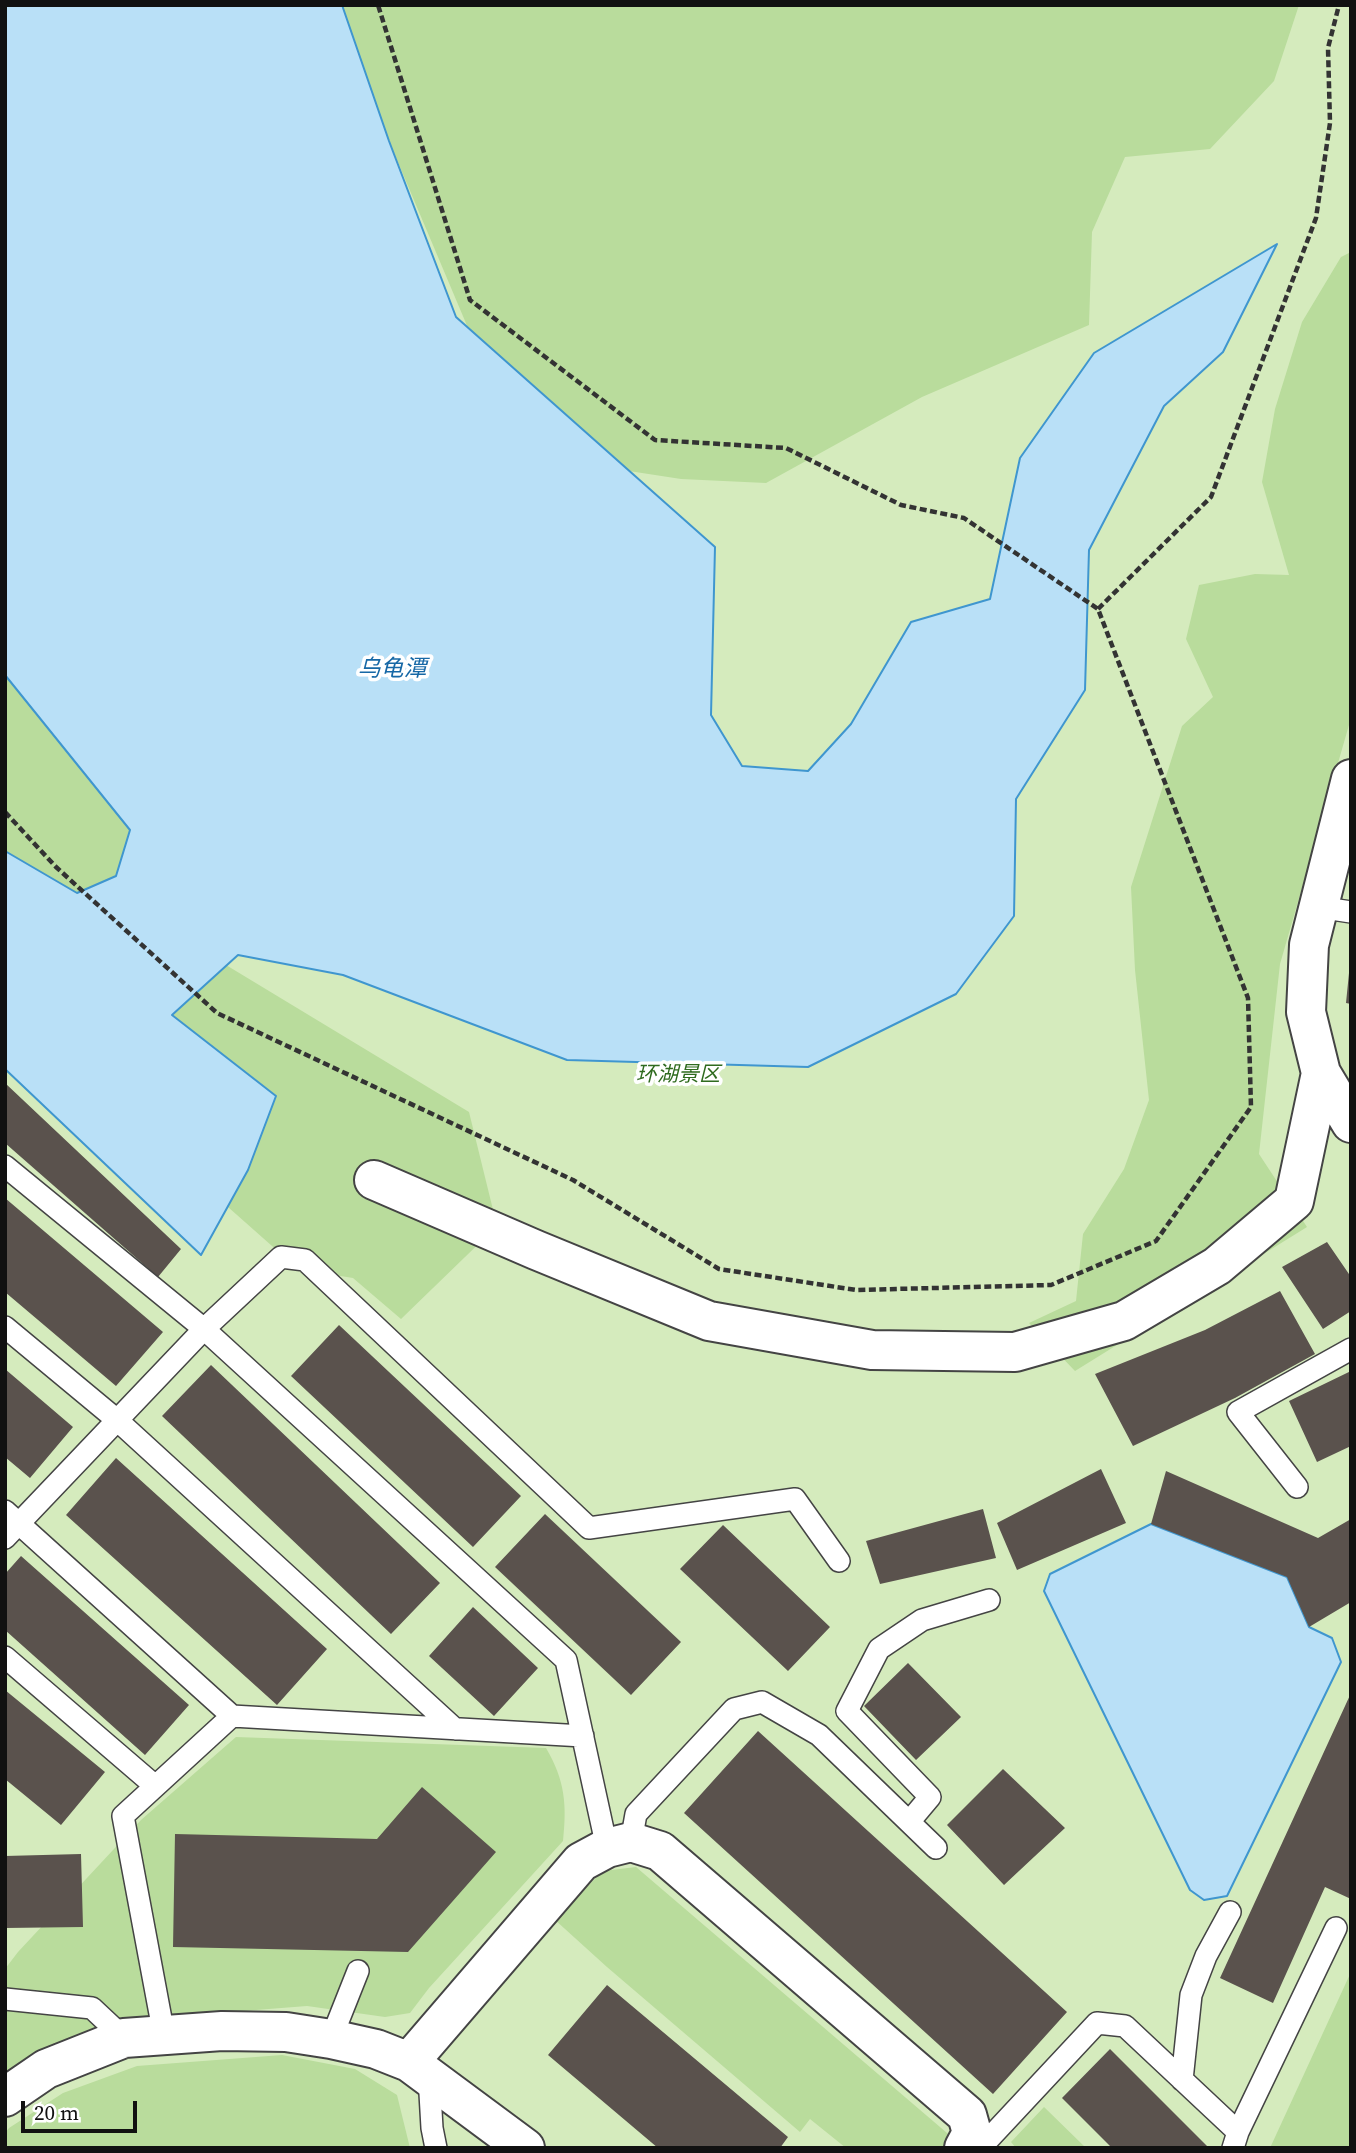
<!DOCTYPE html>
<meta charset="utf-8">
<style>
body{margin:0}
#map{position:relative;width:1356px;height:2153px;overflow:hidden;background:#fffdf5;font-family:"Source Serif 4",serif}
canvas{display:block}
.frame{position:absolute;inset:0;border:7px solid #111;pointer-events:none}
.scale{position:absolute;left:21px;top:2101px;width:116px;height:32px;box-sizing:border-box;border:4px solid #111;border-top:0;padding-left:9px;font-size:21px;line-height:24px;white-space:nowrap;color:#111;-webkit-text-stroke:5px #fff;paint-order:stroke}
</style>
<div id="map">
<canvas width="1356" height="2153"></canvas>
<div class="frame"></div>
<div class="scale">20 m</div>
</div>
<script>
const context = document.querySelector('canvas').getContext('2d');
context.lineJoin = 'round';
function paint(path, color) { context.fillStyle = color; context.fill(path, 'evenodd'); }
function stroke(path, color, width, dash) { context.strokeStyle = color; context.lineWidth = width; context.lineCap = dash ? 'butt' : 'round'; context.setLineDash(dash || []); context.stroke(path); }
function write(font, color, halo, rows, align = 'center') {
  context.font = font + ' "Source Serif 4","Noto Sans SC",serif'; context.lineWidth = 7; context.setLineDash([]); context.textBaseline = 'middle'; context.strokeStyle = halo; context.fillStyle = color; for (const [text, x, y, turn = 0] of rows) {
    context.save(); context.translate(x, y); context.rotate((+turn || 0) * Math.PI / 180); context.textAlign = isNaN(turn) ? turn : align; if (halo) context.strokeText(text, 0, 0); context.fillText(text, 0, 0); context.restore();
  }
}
const green = new Path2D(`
 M 5,5 L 1351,5 L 1351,2148 L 5,2148 Z`);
const forest = new Path2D(`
 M 342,5 L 1299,5 L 1274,81 L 1210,149 L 1125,157 L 1092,232 L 1089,325 L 922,397 L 766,483 L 681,479 L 629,471 L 468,328 L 389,141 Z
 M 1351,252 L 1351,718 L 1280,964 L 1259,1154 L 1307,1227 L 1075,1371 L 1029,1323 L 1076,1301 L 1083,1234 L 1124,1169 L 1149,1100 L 1135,970 L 1131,887 L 1182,726 L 1213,697 L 1186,639 L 1199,585 L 1255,574 L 1289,575 L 1262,482 L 1275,409 L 1302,322 L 1341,257 Z
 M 5,675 L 130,829 L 116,876 L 77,893 L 5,851 Z
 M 226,965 L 469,1112 L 497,1226 L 401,1319 L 353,1278 L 298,1269 L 228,1207 L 276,1095 L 172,1016 Z
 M 236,1737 L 546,1748 C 565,1780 567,1805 563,1841 L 429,1988 L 410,2013 L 385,2017 L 307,2006 L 128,2020 L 5,2080 L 5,1969 L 18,1952 L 141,1820 Z
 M 636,1867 L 954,2139 L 945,2148 L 846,2148 L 810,2119 L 800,2132 L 607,1967 L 554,1919 L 603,1871 Z
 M 1351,1972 L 1351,2148 L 1270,2148 Z
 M 282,2055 L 355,2069 L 397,2095 L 410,2148 L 5,2148 L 5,2133 L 9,2128 L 63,2093 L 137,2066 Z
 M 1044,2107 L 1086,2148 L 1016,2148 L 1011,2142 Z`);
const water = new Path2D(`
 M 5,5 L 342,5 L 389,141 L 456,317 L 715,547 L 711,715 L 742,766 L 808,771 L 851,724 L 911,622 L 990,599 L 1020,458 L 1094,353 L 1277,244 L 1223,352 L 1164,406 L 1089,550 L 1085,690 L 1016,799 L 1014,916 L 956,994 L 808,1067 L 567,1060 L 343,975 L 238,955 L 172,1015 L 276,1096 L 248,1170 L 201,1255 L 5,1069 L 5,851 L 77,893 L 116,876 L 130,830 L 5,675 Z
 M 1151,1524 L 1287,1577 L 1309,1627 L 1332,1638 L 1341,1662 L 1227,1896 L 1204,1900 L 1190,1890 L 1044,1591 L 1050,1574 Z`);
const building = new Path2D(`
 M 1349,973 L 1351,973 L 1351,1004 L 1346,1003 Z
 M 5,1083 L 181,1249 L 158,1277 L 5,1143 Z
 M 5,1198 L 163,1332 L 116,1386 L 5,1292 Z
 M 1327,1242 L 1351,1277 L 1351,1311 L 1323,1329 L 1282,1267 Z
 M 1280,1291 L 1315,1354 L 1235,1398 L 1133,1446 L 1095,1374 L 1205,1330 Z
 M 339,1325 L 521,1496 L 473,1547 L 291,1376 Z
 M 211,1365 L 440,1583 L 391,1634 L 162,1416 Z
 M 5,1369 L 73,1427 L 30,1478 L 5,1457 Z
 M 1351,1371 L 1351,1446 L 1317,1462 L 1289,1401 Z
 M 116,1458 L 327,1649 L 277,1705 L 66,1515 Z
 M 1101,1469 L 1126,1523 L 1017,1570 L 997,1523 Z
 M 1166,1471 L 1318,1538 L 1351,1519 L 1351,1602 L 1309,1627 L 1287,1577 L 1151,1524 Z
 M 983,1509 L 996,1558 L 880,1584 L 866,1541 Z
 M 545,1514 L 681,1642 L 631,1695 L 495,1567 Z
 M 723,1525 L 830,1627 L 788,1671 L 680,1569 Z
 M 21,1556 L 189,1705 L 145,1755 L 5,1630 L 5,1574 Z
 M 473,1607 L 538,1668 L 494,1716 L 429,1656 Z
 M 908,1663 L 961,1717 L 916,1760 L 864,1706 Z
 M 5,1690 L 105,1772 L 61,1825 L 5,1779 Z
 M 1351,1693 L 1351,1899 L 1325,1887 L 1273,2003 L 1220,1978 Z
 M 758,1731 L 1067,2012 L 993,2094 L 684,1813 Z
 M 1003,1769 L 1065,1828 L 1004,1885 L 947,1825 Z
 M 422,1787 L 496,1852 L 408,1952 L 173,1947 L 175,1834 L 377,1839 Z
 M 81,1854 L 83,1927 L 5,1928 L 5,1856 Z
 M 607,1985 L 788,2137 L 780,2148 L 658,2148 L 548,2055 Z
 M 1110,2049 L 1209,2148 L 1112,2148 L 1062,2098 Z`);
const path = new Path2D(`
 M 1098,609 L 1211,497 L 1316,218 L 1330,123 L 1328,48 L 1339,5
 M 5,812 L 56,867 L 217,1013 L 573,1180 L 719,1269 L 856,1290 L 1051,1285 L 1156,1241 L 1251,1107 L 1248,998 L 1098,609 L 964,518 L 901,505 L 786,448 L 655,440 L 470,300 L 378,5`);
const lane = new Path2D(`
 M 1318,907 L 1351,912
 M 5,1166 L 204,1329 L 566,1660 L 607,1848
 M 5,1327 L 117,1420 L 455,1729
 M 1297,1487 L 1238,1412 L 1351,1349
 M 5,1511 L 232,1716
 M 5,1538 L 204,1329 L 281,1257 L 305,1260 L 589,1528 L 795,1499 L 839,1561
 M 5,1657 L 154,1785
 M 909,1822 L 930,1797 L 847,1711 L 879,1649 L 922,1620 L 989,1600
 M 631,1842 L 636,1814 L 734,1709 L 762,1702 L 819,1735 L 936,1848
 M 5,1999 L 92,2008 L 124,2038
 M 164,2035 L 123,1816 L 232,1716 L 583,1736
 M 331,2039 L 358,1971
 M 429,2076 L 432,2128 L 436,2148
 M 1182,2080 L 1191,1995 L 1206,1956 L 1230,1912
 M 1238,2132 L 1336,1928
 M 984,2144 L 1097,2023 L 1125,2026 L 1238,2132 L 1233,2148`);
const street = new Path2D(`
 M 1321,1073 L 1306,1012 L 1309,945 L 1351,779
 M 374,1180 L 536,1250 L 709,1321 L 872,1350 L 1015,1352 L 1124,1321 L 1217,1266 L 1294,1201 L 1321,1073 L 1351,1123
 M 409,2062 L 581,1862 L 607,1848 L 631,1842 L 660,1851 L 967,2115 L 972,2133 L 964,2148
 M 5,2097 L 46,2069 L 124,2038 L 222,2031 L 286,2032 L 331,2039 L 376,2049 L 409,2062 L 525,2148`);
const parkNames = [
 ["环湖景区",678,1076]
];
const waterNames = [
 ["乌龟潭",392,670]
];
paint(green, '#d5ebbd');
paint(forest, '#b9dc9c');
paint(water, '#b9e0f7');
stroke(water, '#3f96cf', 2);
paint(building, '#5a524d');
stroke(lane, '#444', 24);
stroke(street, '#444', 42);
stroke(path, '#333', 4.5, [7, 3.5]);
stroke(lane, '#fff', 21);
stroke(street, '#fff', 38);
write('italic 21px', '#2f6b1f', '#fff', parkNames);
write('italic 23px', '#1768a6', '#fff', waterNames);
</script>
